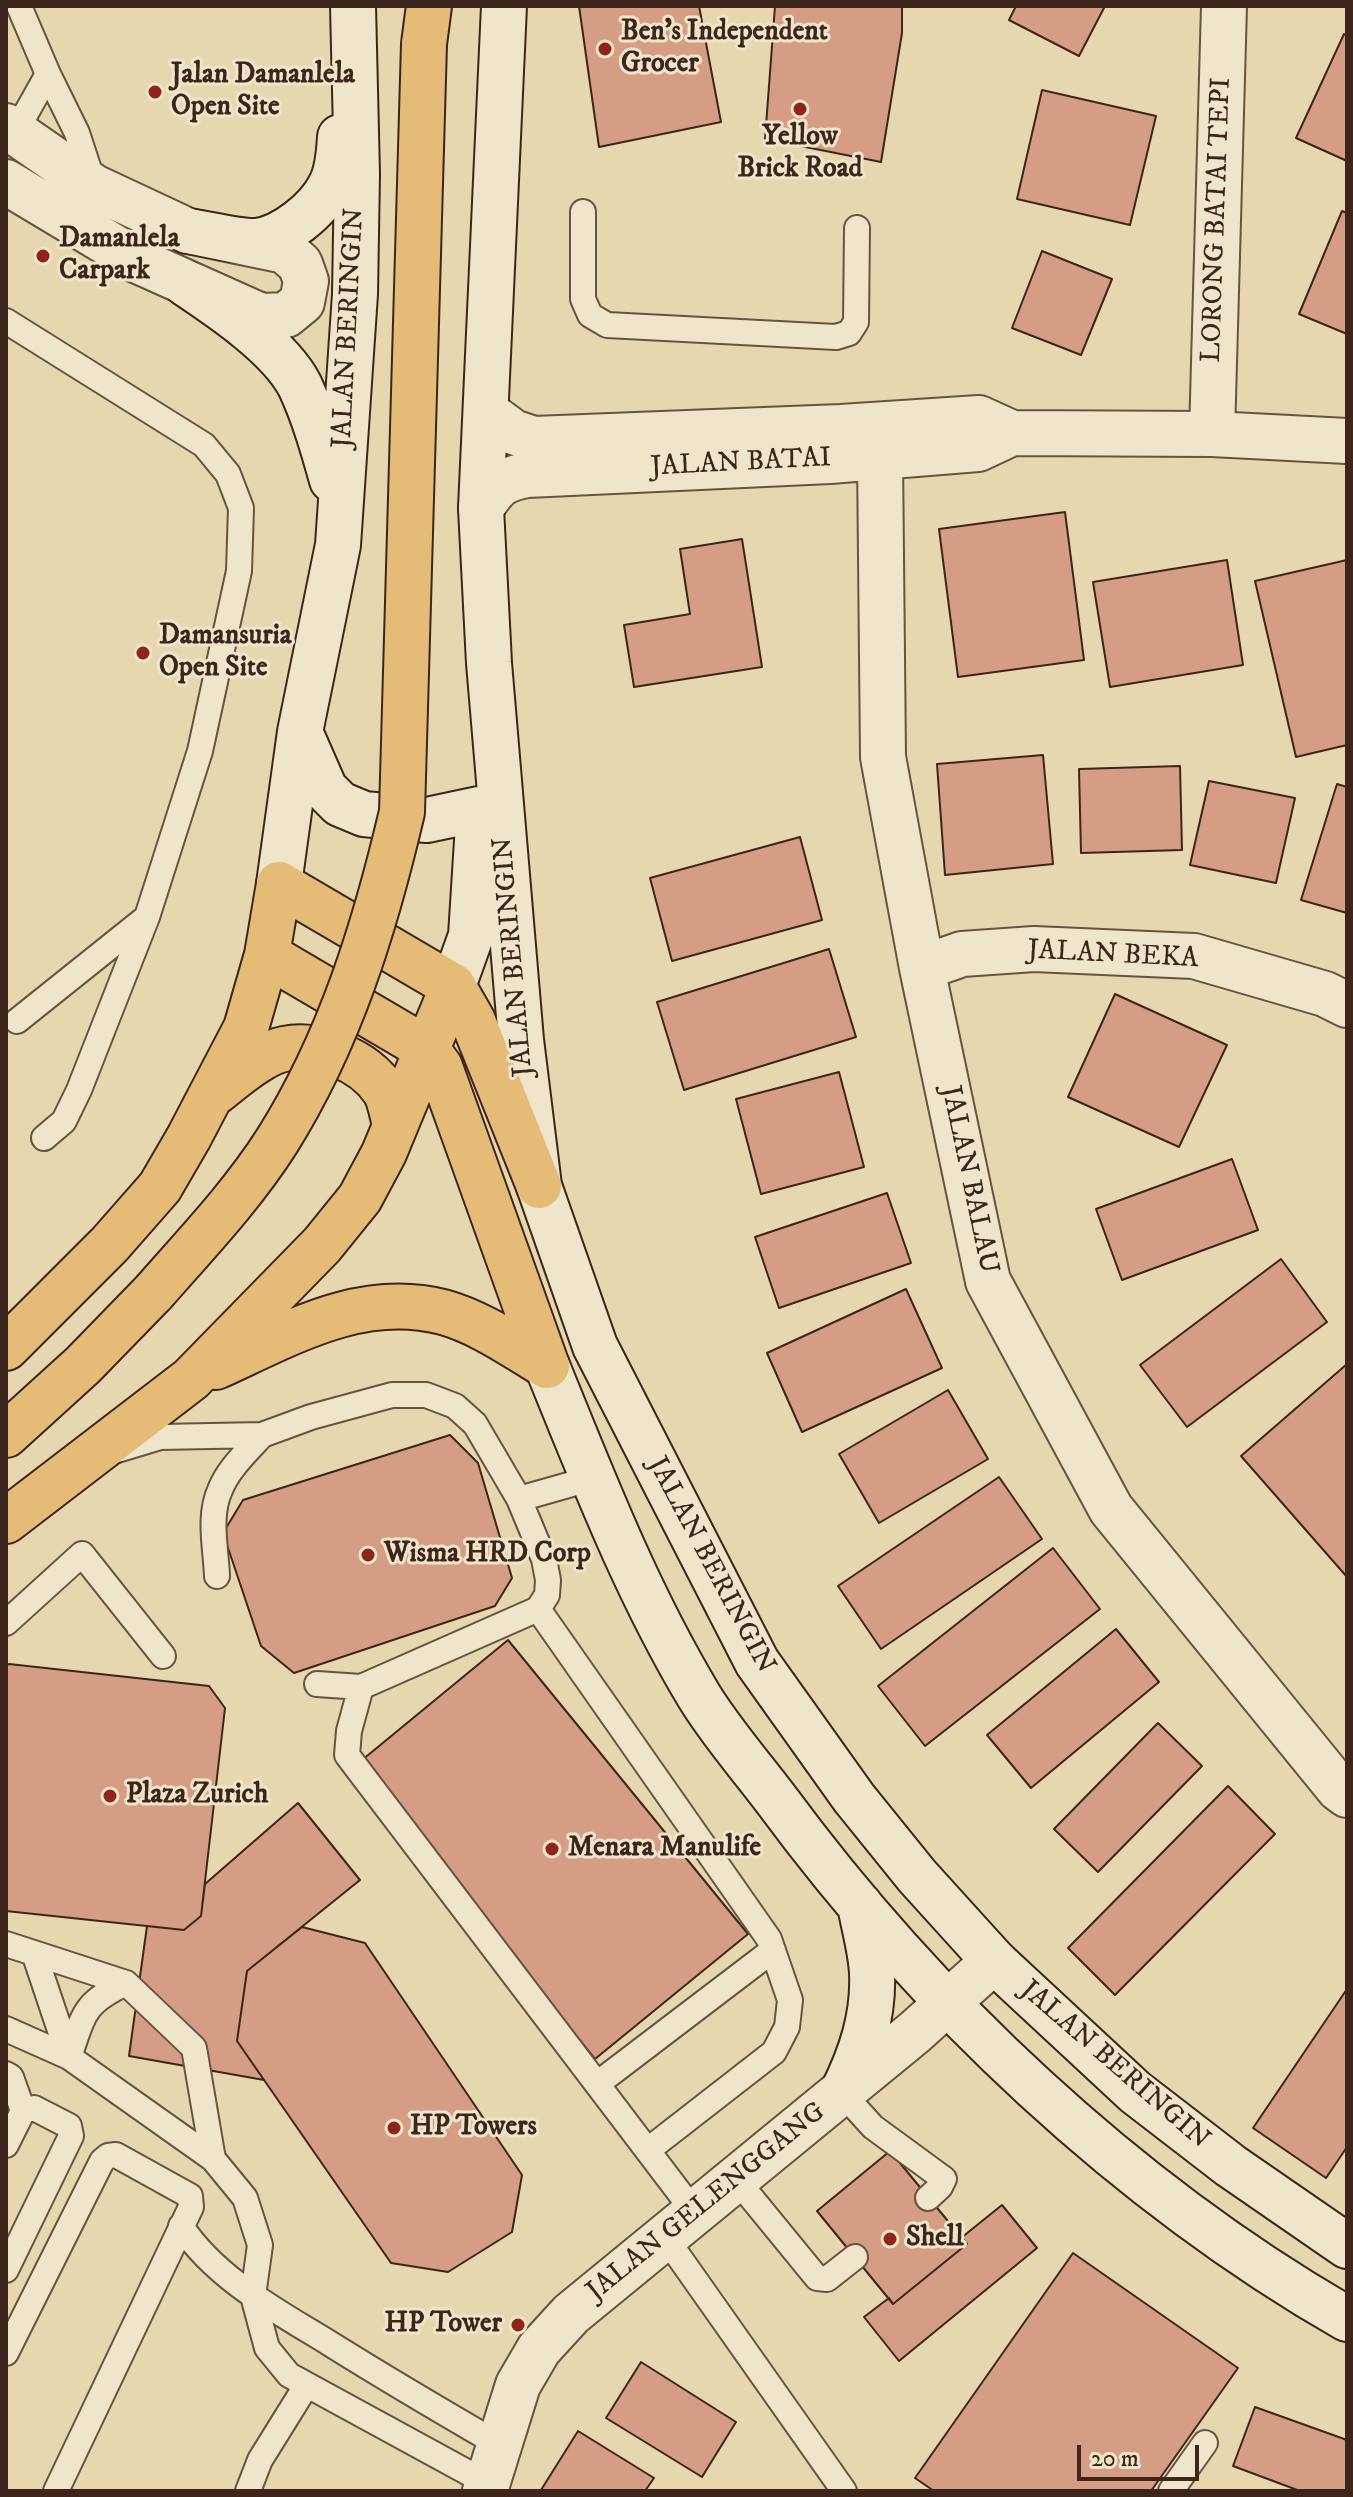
<!DOCTYPE html>
<style>
body{margin:0}
#map{position:relative;width:1353px;height:2497px;overflow:hidden;background:#e7d7af;font-family:"IM FELL DW Pica",serif}
canvas{display:block}
.frame{position:absolute;inset:0;border:8px solid #3d251c;pointer-events:none}
.scale{position:absolute;left:1077px;top:2445px;width:122px;height:36px;box-sizing:border-box;border:4px solid #3d251c;border-top:0;padding-left:10px;font-size:24px;line-height:28px;white-space:nowrap;color:#3d251c;-webkit-text-stroke:6px #efe5cb;paint-order:stroke}
</style>
<div id="map">
<canvas width="1353" height="2497"></canvas>
<div class="frame"></div>
<div class="scale">20 m</div>
</div>
<script>
const context = document.querySelector('canvas').getContext('2d');
context.lineJoin = 'round';
function paint(path, color) { context.fillStyle = color; context.fill(path, 'evenodd'); }
function stroke(path, color, width, dash) { context.strokeStyle = color; context.lineWidth = width; context.lineCap = dash ? 'butt' : 'round'; context.setLineDash(dash || []); context.stroke(path); }
function write(font, color, halo, rows, align = 'center') {
  context.font = font + ' "IM FELL DW Pica",serif'; context.lineWidth = 6; context.setLineDash([]); context.textBaseline = 'middle'; context.strokeStyle = halo; context.fillStyle = color; for (const [text, x, y, turn = 0] of rows) {
    context.save(); context.translate(x, y); context.rotate((+turn || 0) * Math.PI / 180); context.textAlign = isNaN(turn) ? turn : align; if (halo) context.strokeText(text, 0, 0); context.fillText(text, 0, 0); context.restore();
  }
}
const building = new Path2D(`
 M 579,6 L 699,6 L 721,122 L 599,147 Z
 M 775,6 L 902,6 L 902,33 L 881,162 L 765,139 Z
 M 1016,6 L 1105,6 L 1079,56 L 1009,20 Z
 M 1344,34 L 1347,36 L 1347,161 L 1296,138 Z
 M 1042,90 L 1156,116 L 1130,225 L 1017,199 Z
 M 1342,211 L 1347,213 L 1347,334 L 1299,314 Z
 M 1042,251 L 1112,279 L 1081,355 L 1012,328 Z
 M 1065,512 L 1084,660 L 958,677 L 939,529 Z
 M 742,539 L 762,667 L 634,687 L 624,625 L 690,614 L 680,549 Z
 M 1227,560 L 1243,665 L 1110,687 L 1093,582 Z
 M 1347,560 L 1347,745 L 1296,757 L 1255,581 Z
 M 1043,755 L 1053,864 L 945,875 L 937,764 Z
 M 1180,766 L 1182,850 L 1081,853 L 1079,769 Z
 M 1209,781 L 1295,798 L 1276,883 L 1190,865 Z
 M 1337,784 L 1347,787 L 1347,913 L 1301,900 Z
 M 800,837 L 822,920 L 672,961 L 650,878 Z
 M 829,949 L 856,1037 L 684,1090 L 657,1002 Z
 M 1115,994 L 1227,1045 L 1179,1147 L 1068,1097 Z
 M 839,1072 L 864,1167 L 761,1194 L 736,1099 Z
 M 1232,1159 L 1258,1230 L 1122,1280 L 1096,1209 Z
 M 887,1193 L 911,1263 L 779,1308 L 755,1237 Z
 M 1281,1259 L 1327,1322 L 1187,1427 L 1140,1365 Z
 M 906,1289 L 942,1368 L 802,1432 L 767,1353 Z
 M 1347,1364 L 1347,1577 L 1241,1456 Z
 M 948,1390 L 988,1459 L 879,1523 L 839,1454 Z
 M 450,1435 L 478,1463 L 512,1578 L 495,1606 L 294,1673 L 261,1646 L 223,1533 L 243,1500 Z
 M 999,1477 L 1042,1539 L 881,1649 L 838,1586 Z
 M 1053,1548 L 1100,1609 L 925,1746 L 878,1686 Z
 M 1116,1629 L 1159,1682 L 1031,1788 L 987,1735 Z
 M 508,1640 L 748,1934 L 595,2059 L 356,1765 Z
 M 9,1664 L 209,1686 L 225,1708 L 201,1916 L 184,1930 L 6,1911 L 6,1666 Z
 M 1158,1723 L 1202,1766 L 1098,1872 L 1054,1829 Z
 M 1228,1786 L 1275,1834 L 1115,1995 L 1068,1948 Z
 M 298,1803 L 360,1880 L 247,1971 L 237,2041 L 264,2080 L 129,2056 L 147,1926 L 184,1930 L 201,1916 L 205,1884 Z
 M 302,1927 L 365,1943 L 522,2175 L 512,2232 L 448,2272 L 391,2263 L 237,2041 L 247,1971 Z
 M 1347,1989 L 1347,2147 L 1326,2178 L 1253,2128 Z
 M 890,2151 L 967,2244 L 893,2304 L 817,2211 Z
 M 1002,2205 L 1037,2248 L 899,2361 L 864,2317 L 889,2298 L 893,2304 L 967,2244 L 961,2238 Z
 M 1073,2253 L 1238,2368 L 1151,2491 L 934,2491 L 915,2478 Z
 M 641,2362 L 736,2422 L 702,2477 L 606,2418 Z
 M 1255,2407 L 1347,2440 L 1347,2491 L 1300,2491 L 1233,2466 Z
 M 578,2431 L 654,2478 L 645,2491 L 541,2490 Z`);
const lane = new Path2D(`
 M 19,6 L 48,74
 M 11,140 L 48,74 L 77,133 L 94,185
 M 583,212 L 583,299 L 590,315 L 607,325 L 836,337 L 849,333 L 856,322 L 857,228
 M 6,321 L 204,445 L 228,474 L 241,508 L 239,571 L 200,751 L 147,917
 M 17,1021 L 147,917 L 79,1090 L 64,1121 L 44,1138
 M 117,1450 L 160,1437 L 262,1435 L 311,1417 L 392,1395 L 426,1395 L 455,1406 L 475,1424 L 519,1499 L 544,1559 L 548,1580 L 547,1595 L 538,1609 L 361,1687 L 317,1684
 M 519,1499 L 593,1478
 M 217,1576 C 216,1549 208,1516 220,1490 C 228,1469 247,1452 262,1435
 M 538,1609 L 769,1939 L 790,2000 L 787,2027 L 774,2052 L 648,2150
 M 6,1623 L 82,1554 L 163,1656
 M 361,1687 L 349,1731 L 347,1755 L 695,2213
 M 6,1944 L 126,1983
 M 34,1953 L 69,2057
 M 6,2029 L 69,2057 L 213,2159 L 194,2048 L 126,1983 C 83,2003 84,2014 69,2057
 M 6,2074 L 11,2077 L 23,2111
 M 597,2084 L 773,1950
 M 842,2093 L 873,2127 L 944,2179 L 940,2187 L 928,2198
 M 6,2145 L 23,2111 L 34,2108 L 69,2126 L 71,2136 L 6,2270
 M 213,2159 L 245,2198 L 260,2245 L 253,2296 L 267,2348 L 289,2375 L 487,2483
 M 736,2179 L 817,2278 L 827,2279 L 855,2257
 M 181,2226 C 216,2279 277,2311 329,2343 C 385,2378 441,2411 498,2444
 M 665,2237 L 844,2491
 M 6,2353 L 102,2161 L 108,2156 L 116,2155 L 190,2196 L 191,2207 L 56,2491
 M 248,2491 L 260,2460 L 306,2386
 M 1171,2491 L 1205,2443`);
const street = new Path2D(`
 M 6,126 L 94,187 L 188,231 L 285,251 L 300,264 L 306,281 L 302,302 L 286,315 L 261,316 L 136,260 L 6,182
 M 486,412 L 513,432 L 534,439 L 841,427 L 979,418 L 1012,433
 M 1212,434 L 1224,6
 M 880,456 L 883,757 L 922,968 L 988,1281 L 1111,1509 L 1339,1789 L 1347,1795
 M 481,508 C 496,486 500,480 527,475 L 830,461 L 978,449 L 1012,433 L 1212,434 L 1347,441
 M 922,968 L 962,954 L 1034,949 L 1194,956 L 1325,994 L 1347,1005
 M 485,2491 L 518,2385 L 539,2349 L 571,2314 L 915,2032 L 994,1961`);
const secondary = new Path2D(`
 M 504,6 L 481,508 L 489,663 L 521,1040 L 539,1186 L 595,1346 L 757,1662 L 854,1798 L 917,1876 L 994,1961 L 1135,2092 L 1231,2166 L 1347,2246
 M 188,231 C 205,233 240,242 256,241 C 284,238 318,210 330,186 C 338,172 339,153 340,137
 M 186,284 C 222,308 280,347 300,386 C 314,416 323,448 332,480
 M 300,732 L 325,789 L 340,804 L 364,814 L 427,820 L 479,809
 M 279,884 L 300,732 L 338,545 L 355,294 L 357,174 L 353,6
 M 453,986 L 471,936 L 479,809
 M 547,1366 C 593,1479 636,1591 699,1696 C 721,1732 750,1765 775,1798 C 926,2003 1126,2192 1347,2319
 M 842,2093 C 861,2055 874,2016 872,1973 C 871,1951 864,1927 860,1905`);
const highway = new Path2D(`
 M 424,44 L 429,6
 M 267,955 L 427,1049 L 440,1067 L 547,1366
 M 216,1092 C 234,1078 262,1053 284,1049 C 319,1042 364,1060 384,1090 C 390,1099 392,1114 395,1125
 M 6,1348 L 110,1244 L 160,1187 L 189,1137 L 246,1028 L 267,955 L 279,884 L 453,986 L 473,1021 L 539,1186
 M 216,1367 C 289,1334 360,1291 443,1312 C 480,1322 515,1347 547,1366
 M 6,1435 L 83,1365 L 154,1292
 M 6,1521 L 191,1379 L 322,1245 L 360,1198 L 384,1153 L 453,986`);
const highwayBridge = new Path2D(`
 M 154,1292 C 196,1244 242,1196 277,1141 C 340,1041 375,927 402,812 L 424,44`);
const markers = [
 [605,49,8,"#8f2418"],
 [155,92,8,"#8f2418"],
 [800,109,8,"#8f2418"],
 [43,256,8,"#8f2418"],
 [143,653,8,"#8f2418"],
 [368,1555,8,"#8f2418"],
 [110,1796,8,"#8f2418"],
 [552,1849,8,"#8f2418"],
 [394,2128,8,"#8f2418"],
 [890,2239,8,"#8f2418"],
 [518,2325,8,"#8f2418"]
];
const poiNames = [
 ["Ben's Independent",621,33],
 ["Grocer",621,65],
 ["Jalan Damanlela",171,76],
 ["Open Site",171,108],
 ["Yellow",800,138,"center"],
 ["Brick Road",800,170,"center"],
 ["Damanlela",59,240],
 ["Carpark",59,272],
 ["Damansuria",159,637],
 ["Open Site",159,669],
 ["Wisma HRD Corp",384,1555],
 ["Plaza Zurich",126,1796],
 ["Menara Manulife",568,1849],
 ["HP Towers",410,2128],
 ["Shell",906,2239],
 ["HP Tower",502,2325,"right"]
];
const streetNames = [
 ["LORONG BATAI TEPI",1218,220,-88],
 ["JALAN BERINGIN",350,328,-87],
 ["JALAN BATAI",741,464,-3],
 ["JALAN BEKA",1113,956,3],
 ["JALAN BERINGIN",515,957,-95],
 ["JALAN BALAU",968,1180,78],
 ["JALAN BERINGIN",710,1566,62],
 ["JALAN BERINGIN",1114,2066,41],
 ["JALAN GELENGGANG",707,2203,-39]
];
paint(building, '#d59d84');
stroke(building, '#3d251c', 2);
stroke(lane, '#685241', 28);
stroke(street, '#685241', 48);
stroke(secondary, '#3d251c', 48);
stroke(highway, '#3d251c', 48);
stroke(lane, '#efe5cb', 24);
stroke(street, '#efe5cb', 44);
stroke(secondary, '#efe5cb', 44);
stroke(highway, '#e4bc78', 44);
stroke(highwayBridge, '#3d251c', 48, []);
stroke(highwayBridge, '#e4bc78', 44);
for (const [x, y, r, color] of markers) { const dot = new Path2D(); dot.arc(x, y, r, 0, 2 * Math.PI); context.fillStyle = color; context.fill(dot); stroke(dot, '#efe5cb', 3); }
write('bold 28px', '#3d251c', '#efe5cb', poiNames, 'left');
write('28px', '#3d251c', '#efe5cb', streetNames);
</script>
